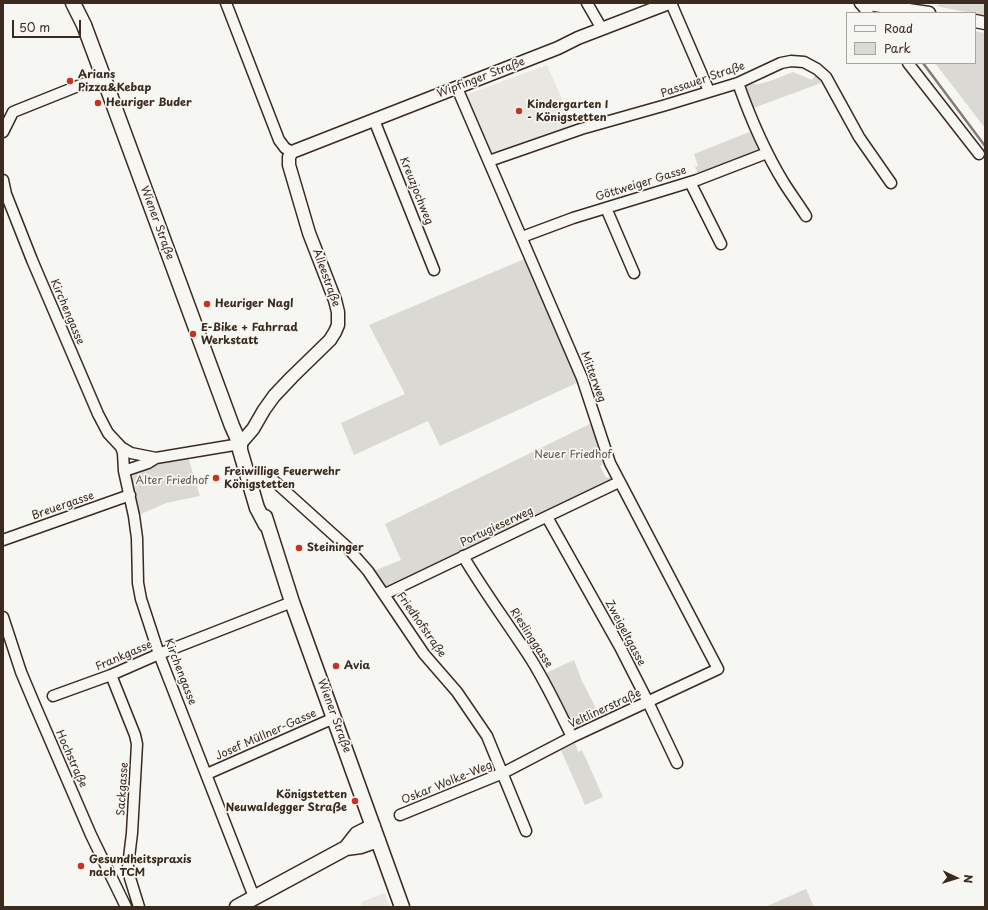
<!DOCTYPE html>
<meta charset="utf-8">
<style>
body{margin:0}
#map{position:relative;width:988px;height:910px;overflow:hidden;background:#f6f6f2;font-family:"Playpen Sans",sans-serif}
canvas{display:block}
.frame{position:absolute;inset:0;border:4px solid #3b2a1e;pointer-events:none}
.legend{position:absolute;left:846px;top:12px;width:130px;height:52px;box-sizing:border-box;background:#f6f6f2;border:1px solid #aba49d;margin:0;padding:5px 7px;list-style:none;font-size:12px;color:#3b2a1e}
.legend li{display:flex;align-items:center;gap:8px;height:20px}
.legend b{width:20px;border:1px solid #aba49d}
.north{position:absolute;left:936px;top:858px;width:40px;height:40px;-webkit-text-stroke:3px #f6f6f2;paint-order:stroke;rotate:94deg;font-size:11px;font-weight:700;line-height:16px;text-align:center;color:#3b2a1e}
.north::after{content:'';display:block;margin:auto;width:14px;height:18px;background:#3b2a1e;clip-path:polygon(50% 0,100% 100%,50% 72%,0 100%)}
.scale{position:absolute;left:12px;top:20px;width:69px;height:18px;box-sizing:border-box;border:2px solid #3b2a1e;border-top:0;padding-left:5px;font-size:12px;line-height:14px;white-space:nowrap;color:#3b2a1e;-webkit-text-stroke:3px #f6f6f2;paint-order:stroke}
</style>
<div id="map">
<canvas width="988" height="910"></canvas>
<div class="frame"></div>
<ul class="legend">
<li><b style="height:5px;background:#f6f6f2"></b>Road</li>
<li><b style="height:11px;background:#dad9d3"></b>Park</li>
</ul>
<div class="north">N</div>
<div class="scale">50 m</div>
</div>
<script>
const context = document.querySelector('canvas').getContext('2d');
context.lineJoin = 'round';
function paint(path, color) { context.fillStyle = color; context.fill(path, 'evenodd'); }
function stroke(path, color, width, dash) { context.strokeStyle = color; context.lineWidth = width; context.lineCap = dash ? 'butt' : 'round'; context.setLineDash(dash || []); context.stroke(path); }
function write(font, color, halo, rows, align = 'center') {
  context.font = font + ' "Playpen Sans",sans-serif'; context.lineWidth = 3.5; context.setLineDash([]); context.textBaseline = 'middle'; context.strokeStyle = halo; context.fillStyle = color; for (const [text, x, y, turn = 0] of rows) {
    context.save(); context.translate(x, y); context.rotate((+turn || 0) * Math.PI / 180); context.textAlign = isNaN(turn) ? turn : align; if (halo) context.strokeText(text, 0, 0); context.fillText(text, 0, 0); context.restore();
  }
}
const built = new Path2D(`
 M 547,65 L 574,126 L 494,154 L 489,152 L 465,95 Z
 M 385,893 L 390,907 L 358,907 L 362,905 L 361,902 Z`);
const green = new Path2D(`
 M 941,3 L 985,3 L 985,16 L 936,6 Z
 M 975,31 L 985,33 L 985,128 L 935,63 L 975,63 Z
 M 793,72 L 812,80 L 815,75 L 819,77 L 821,83 L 751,109 L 744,91 L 745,84 L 747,82 C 757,89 782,76 793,72 Z
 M 752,131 L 762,151 L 698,174 L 695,167 L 698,166 L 694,154 Z
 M 529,257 L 581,381 L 440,446 L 428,421 L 354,455 L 341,423 L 405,394 L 369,325 Z
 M 592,423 L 607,462 L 600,466 L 606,478 L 613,476 L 615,481 L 384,589 L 374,571 L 401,560 L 385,524 Z
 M 187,454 L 200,496 L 166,503 L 139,515 L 130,472 Z
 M 574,660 L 582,681 L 601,718 C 591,723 580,734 570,726 L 544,674 Z
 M 575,743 L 578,752 L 582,750 L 603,797 L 585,805 L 561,750 Z
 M 806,889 L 814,907 L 765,907 Z`);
const stream = new Path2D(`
 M 923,63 L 985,146`);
const minor = new Path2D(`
 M 226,3 L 279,140 L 285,148 L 292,152
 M 587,3 L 602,29
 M 671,3 L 709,91
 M 860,3 L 868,13
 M 908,63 L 979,154
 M 738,83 C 750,117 765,152 784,183 C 791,194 799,205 806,216
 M 374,120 L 434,270
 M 3,132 L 13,112 L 103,76
 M 489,161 L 581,129 L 666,105 L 738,83 L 781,63 L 791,61 L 804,62 L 817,69 L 826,77 L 859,137 L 891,183
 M 3,180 L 6,194 L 32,260 L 98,414 L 108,433 L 121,447 L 123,453 L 124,471 L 134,516 L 137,538 L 138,583 L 141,599 L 159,654 L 254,897
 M 690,182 L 721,244
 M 606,208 L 634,273
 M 522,237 L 573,218 L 697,180 L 767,153
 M 121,447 L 131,453 L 156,458 L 240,444
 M 124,471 L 148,463 L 156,458
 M 250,482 C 258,478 265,475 273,480 L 346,546 L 368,571 L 424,654 L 457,692 L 487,736 L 526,831
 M 547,517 L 620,647 L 648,702 L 677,763
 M 3,540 L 130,495
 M 463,556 C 483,590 506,621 527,653 C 545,680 558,709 572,737
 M 385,594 L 619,482
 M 3,617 L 21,672 L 34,703 L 91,835 L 126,907
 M 111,675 L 135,735 L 137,744 L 132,833 L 128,866 L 130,878 L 139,907
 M 53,696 L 111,675 L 159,654 L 292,602
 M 207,774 L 334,718
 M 400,815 L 503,773 L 572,737 L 718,669 L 610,463 L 582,378 L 457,88`);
const tertiary = new Path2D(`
 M 861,3 L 929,13
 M 975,21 L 985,23
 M 240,444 L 253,429 L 264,410 L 274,396 L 292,377 L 330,340 L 335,332 L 338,325 L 338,312 L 335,300 L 309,233 L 289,165 L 289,157 L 292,152 L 558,48 L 578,38 L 669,3`);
const secondary = new Path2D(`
 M 73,3 L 84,25 L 103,76 L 232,426 L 240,444 L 240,450 L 257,508 L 266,525
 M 265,517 L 292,602 L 402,907
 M 346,848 L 357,834 L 373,826
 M 237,907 L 346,848 L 361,846 L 378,840`);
const markers = [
 [70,81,4,"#c8321e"],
 [98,103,4,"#c8321e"],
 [519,111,4,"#c8321e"],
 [207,304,4,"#c8321e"],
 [193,334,4,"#c8321e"],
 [216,478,4,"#c8321e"],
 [299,548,4,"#c8321e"],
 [336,666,4,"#c8321e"],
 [355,801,4,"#c8321e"],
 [81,866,4,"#c8321e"]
];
const poiNames = [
 ["Arians",78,75],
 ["Pizza&Kebap",78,88],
 ["Heuriger Buder",106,103],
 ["Kindergarten I",527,105],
 ["- Königstetten",527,118],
 ["Heuriger Nagl",215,304],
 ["E-Bike + Fahrrad",201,328],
 ["Werkstatt",201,341],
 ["Freiwillige Feuerwehr",224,472],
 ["Königstetten",224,485],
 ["Steininger",307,548],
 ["Avia",344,666],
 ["Königstetten",347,795,"right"],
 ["Neuwaldegger Straße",347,808,"right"],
 ["Gesundheitspraxis",89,860],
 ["nach TCM",89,873]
];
const streetNames = [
 ["Wipfinger Straße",481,78,-21],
 ["Passauer Straße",703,80,-19],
 ["Göttweiger Gasse",641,184,-17],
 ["Kreuzjochweg",416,191,68],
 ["Wiener Straße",157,223,70],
 ["Alleestraße",326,278,70],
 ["Kirchengasse",67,312,67],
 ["Mitterweg",593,377,70],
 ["Breuergasse",63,506,-19],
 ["Portugieserweg",497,527,-25],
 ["Friedhofstraße",421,625,55],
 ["Zweigeltgasse",625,633,62],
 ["Rieslinggasse",531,638,57],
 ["Frankgasse",124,656,-23],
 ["Kirchengasse",180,672,69],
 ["Veltlinerstraße",605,709,-25],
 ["Wiener Straße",334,716,70],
 ["Josef Müllner-Gasse",266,735,-24],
 ["Hochstraße",71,759,66],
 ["Oskar Wolke-Weg",447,783,-22],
 ["Sackgasse",123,789,-86]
];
const parkNames = [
 ["Neuer Friedhof",573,455],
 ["Alter Friedhof",172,481]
];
paint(built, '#e8e7e2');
paint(green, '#dad9d3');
stroke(stream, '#857a71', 2.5);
stroke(minor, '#3b2a1e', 13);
stroke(tertiary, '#3b2a1e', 15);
stroke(secondary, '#3b2a1e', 17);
stroke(minor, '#f6f6f2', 10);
stroke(tertiary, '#f6f6f2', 12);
stroke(secondary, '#f6f6f2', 14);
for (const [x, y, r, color] of markers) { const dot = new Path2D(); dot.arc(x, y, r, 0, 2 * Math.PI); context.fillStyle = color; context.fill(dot); stroke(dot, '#f6f6f2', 1.5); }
write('bold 11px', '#3b2a1e', '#f6f6f2', poiNames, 'left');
write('11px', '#3b2a1e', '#f6f6f2', streetNames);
write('11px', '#63564b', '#f6f6f2', parkNames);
</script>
